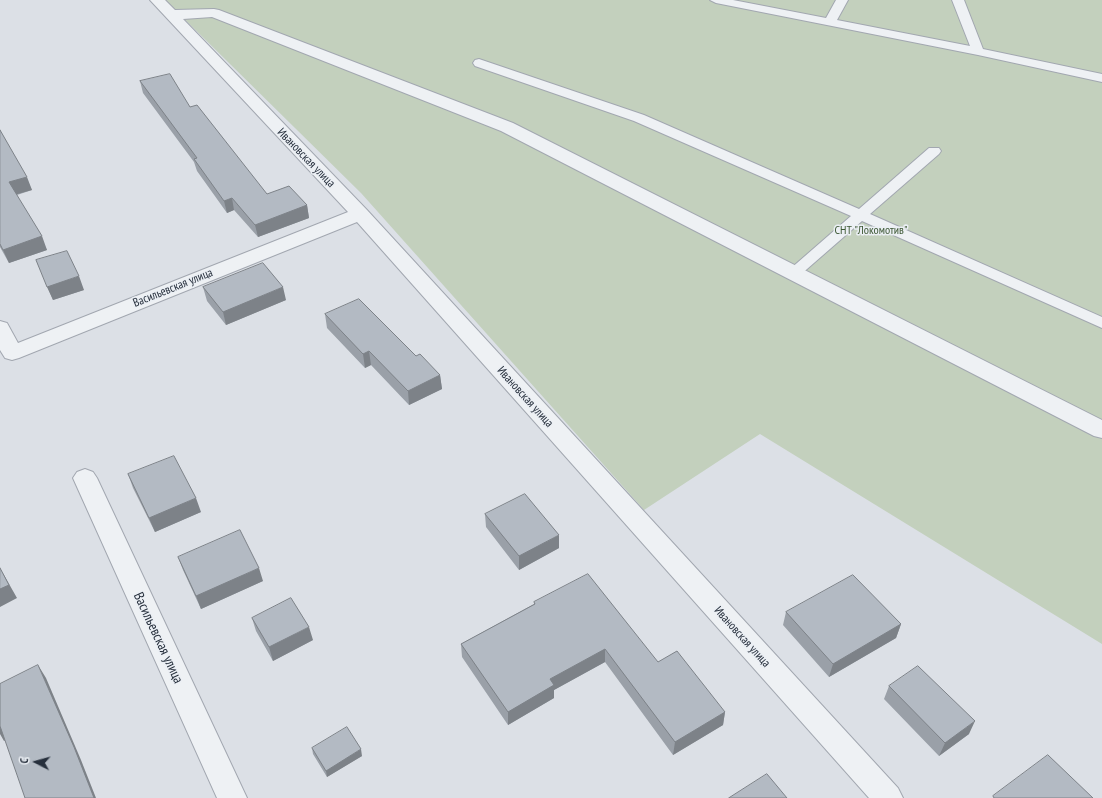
<!DOCTYPE html>
<meta charset="utf-8">
<style>
body{margin:0}
#map{position:relative;width:1102px;height:798px;overflow:hidden;background:#dce0e6;font-family:"PT Sans Narrow",sans-serif}
canvas{display:block}
.north{position:absolute;left:16px;top:742px;width:40px;height:40px;-webkit-text-stroke:3px #ebeff4;paint-order:stroke;rotate:276deg;font-size:11px;font-weight:700;line-height:16px;text-align:center;color:#262f3c}
.north::after{content:'';display:block;margin:auto;width:14px;height:18px;background:#262f3c;clip-path:polygon(50% 0,100% 100%,50% 72%,0 100%)}
</style>
<div id="map">
<canvas width="1102" height="798"></canvas>
<div class="north">С</div>
</div>
<script>
const context = document.querySelector('canvas').getContext('2d');
context.lineJoin = 'round';
function paint(path, color) { context.fillStyle = color; context.fill(path, 'evenodd'); }
function stroke(path, color, width, dash) { context.strokeStyle = color; context.lineWidth = width; context.lineCap = dash ? 'butt' : 'round'; context.setLineDash(dash || []); context.stroke(path); }
function write(font, color, halo, rows, align = 'center') {
  context.font = font + ' "PT Sans Narrow",sans-serif'; context.lineWidth = 3; context.setLineDash([]); context.textBaseline = 'middle'; context.strokeStyle = halo; context.fillStyle = color; for (const [text, x, y, turn = 0] of rows) {
    context.save(); context.translate(x, y); context.rotate((+turn || 0) * Math.PI / 180); context.textAlign = isNaN(turn) ? turn : align; if (halo) context.strokeText(text, 0, 0); context.fillText(text, 0, 0); context.restore();
  }
}
const green = new Path2D(`
 M 165,0 L 1102,0 L 1102,644 L 760,434 L 644,510 L 361,193 Z`);
const lane = new Path2D(`
 M 710,0 L 733,0 L 826,18 L 836,0 L 848,0 L 837,20 L 970,46 L 952,0 L 964,0 L 983,49 L 1102,74 L 1102,82 L 978,55 L 716,3 Z
 M 479,59 L 644,115 L 859,209 L 929,148 L 939,148 L 941,151 L 939,154 L 870,214 L 1102,317 L 1102,328 L 862,221 L 799,276 L 794,278 L 789,276 L 786,273 L 789,270 L 851,216 L 634,121 L 475,66 L 473,63 L 475,60 Z`);
const street = new Path2D(`
 M 150,0 L 165,0 L 175,10 L 214,9 L 219,10 L 513,123 L 1102,420 L 1102,438 L 1094,436 L 501,131 L 212,17 L 183,19 L 367,210 L 898,788 L 903,798 L 869,798 L 357,222 L 19,358 L 12,360 L 5,358 L 0,350 L 0,321 L 7,323 L 18,343 L 348,212 Z
 M 85,469 L 93,472 L 97,478 L 247,798 L 217,798 L 73,478 L 77,472 Z`);
const wall = new Path2D(`
 M 140,81 L 190,107 L 267,194 L 307,205 L 309,218 L 258,237 L 234,210 L 227,213 L 197,171 L 194,162 L 143,93 Z
 M 0,130 L 32,190 L 17,195 L 47,250 L 9,263 L 0,247 Z
 M 36,260 L 84,290 L 53,300 Z
 M 203,287 L 286,300 L 226,325 L 207,301 Z
 M 325,314 L 416,356 L 440,375 L 442,389 L 409,405 L 371,365 L 365,368 L 327,328 Z
 M 128,474 L 201,512 L 155,532 L 133,488 Z
 M 485,514 L 559,548 L 519,570 L 486,527 Z
 M 178,557 L 263,581 L 201,609 L 183,570 Z
 M 534,602 L 658,662 L 725,712 L 723,725 L 673,755 L 605,662 L 554,690 L 554,698 L 508,725 L 462,657 L 461,644 L 534,604 Z
 M 786,612 L 901,624 L 896,638 L 829,677 L 783,625 Z
 M 252,618 L 313,640 L 273,661 L 256,631 Z
 M 889,686 L 969,734 L 939,756 L 884,699 Z
 M 312,748 L 362,756 L 327,777 L 313,754 Z`);
const shadedWall = new Path2D(`
 M 27,177 L 32,190 L 14,195 L 9,182 Z
 M 232,198 L 234,210 L 227,213 L 224,201 Z
 M 307,205 L 309,218 L 258,237 L 255,225 Z
 M 42,236 L 47,250 L 9,263 L 3,250 Z
 M 79,276 L 84,290 L 53,300 L 47,287 Z
 M 283,287 L 286,300 L 226,325 L 223,312 Z
 M 369,351 L 371,365 L 365,368 L 363,354 Z
 M 440,375 L 442,389 L 409,405 L 408,391 Z
 M 196,498 L 201,512 L 155,532 L 149,518 Z
 M 559,535 L 559,548 L 519,570 L 519,556 Z
 M 0,568 L 17,598 L 0,607 Z
 M 259,568 L 263,581 L 201,609 L 196,596 Z
 M 901,624 L 896,638 L 829,677 L 833,664 Z
 M 309,627 L 313,640 L 273,661 L 269,647 Z
 M 605,649 L 605,662 L 554,690 L 554,698 L 508,725 L 508,712 L 550,679 Z
 M 38,665 L 46,678 L 81,760 L 96,798 L 94,798 Z
 M 725,712 L 723,725 L 673,755 L 675,742 Z
 M 975,721 L 969,734 L 939,756 L 945,743 Z
 M 0,726 L 9,739 L 4,741 L 0,734 Z
 M 361,749 L 362,756 L 327,777 L 326,771 Z`);
const building = new Path2D(`
 M 170,74 L 190,107 L 197,105 L 267,194 L 289,186 L 307,205 L 255,225 L 232,198 L 224,201 L 194,159 L 197,158 L 140,81 Z
 M 0,130 L 27,177 L 9,182 L 42,236 L 3,250 L 0,244 Z
 M 67,251 L 79,276 L 47,287 L 36,260 Z
 M 263,263 L 283,287 L 223,312 L 203,287 Z
 M 359,299 L 416,356 L 420,354 L 440,375 L 408,391 L 369,351 L 363,354 L 325,314 Z
 M 174,456 L 196,498 L 149,518 L 128,474 Z
 M 525,494 L 559,535 L 519,556 L 485,514 Z
 M 240,530 L 259,568 L 196,596 L 178,557 Z
 M 0,568 L 9,585 L 0,589 Z
 M 588,574 L 658,662 L 677,651 L 725,712 L 675,742 L 605,649 L 550,679 L 554,685 L 508,712 L 461,644 L 535,604 L 534,602 Z
 M 853,575 L 901,624 L 833,664 L 786,612 Z
 M 291,598 L 309,627 L 269,647 L 252,618 Z
 M 38,665 L 74,747 L 94,798 L 25,798 L 0,726 L 0,684 Z
 M 918,666 L 975,721 L 945,743 L 889,686 Z
 M 347,727 L 361,749 L 326,771 L 312,748 Z
 M 1048,755 L 1093,798 L 994,798 L 993,796 Z
 M 767,774 L 787,798 L 729,798 Z`);
const streetNames = [
 ["Ивановская улица",306,158,46],
 ["Васильевская улица",173,288,-22],
 ["Ивановская улица",525,397,48],
 ["Ивановская улица",742,637,48]
];
const parkNames = [
 ["СНТ \"Локомотив\"",871,231]
];
const nearStreetnames = [
 ["Васильевская улица",158,638,65]
];
paint(green, '#c3d0bd');
stroke(lane, '#a2a7b0', 2);
stroke(street, '#a2a7b0', 2);
paint(lane, '#eef1f4');
paint(street, '#eef1f4');
paint(wall, '#9aa0a8');
paint(shadedWall, '#7d8288');
paint(building, '#b3bac3');
stroke(building, '#7d8288', 1);
write('12px', '#262f3c', '#ebeff4', streetNames);
write('12px', '#3c5733', '#ebeff4', parkNames);
write('14px', '#262f3c', '#ebeff4', nearStreetnames);
</script>
